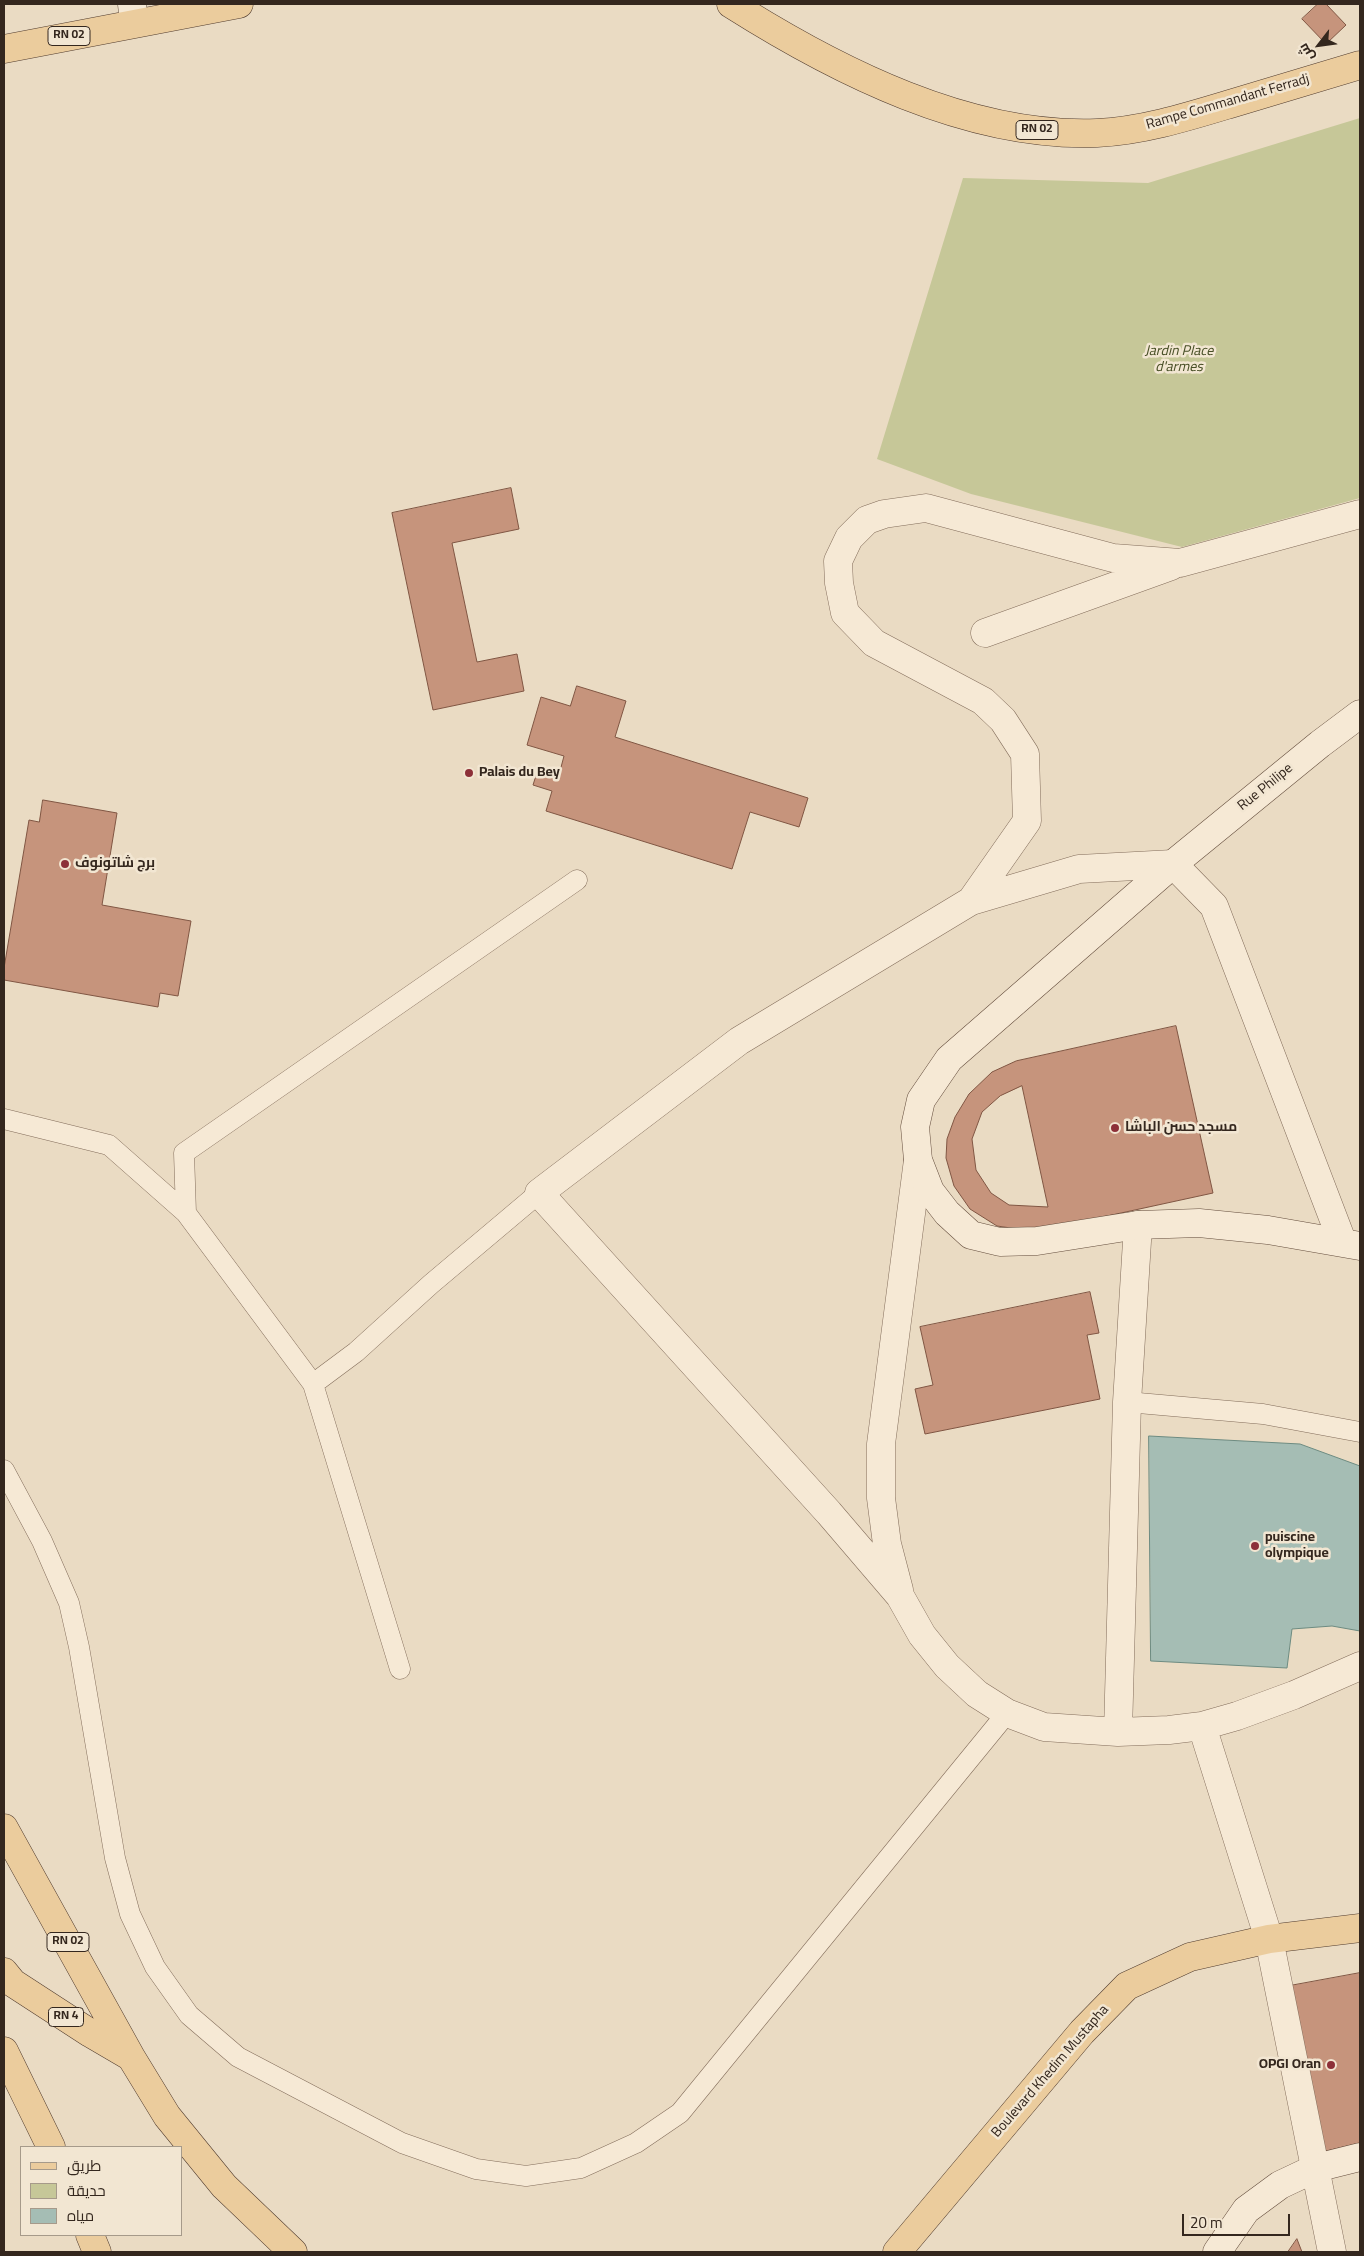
<!DOCTYPE html>
<meta charset="utf-8">
<style>
body{margin:0}
#map{position:relative;width:1364px;height:2256px;overflow:hidden;background:#eadbc3;font-family:Georgia,Cairo,serif}
canvas{display:block}
.frame{position:absolute;inset:0;border:5px solid #34271e;pointer-events:none}
.legend{position:absolute;left:20px;top:2146px;width:162px;height:90px;box-sizing:border-box;background:#f2e6d2;border:1px solid #a69a8a;margin:0;padding:6px 9px;list-style:none;font-size:15px;color:#34271e}
.legend li{display:flex;align-items:center;gap:10px;height:25px}
.legend b{width:25px;border:1px solid #a69a8a}
.north{position:absolute;left:1294px;top:20px;width:50px;height:50px;-webkit-text-stroke:4px #f2e6d2;paint-order:stroke;rotate:240deg;font-size:14px;font-weight:700;line-height:20px;text-align:center;color:#34271e}
.north::after{content:'';display:block;margin:auto;width:18px;height:22px;background:#34271e;clip-path:polygon(50% 0,100% 100%,50% 72%,0 100%)}
.scale{position:absolute;left:1182px;top:2214px;width:108px;height:22px;box-sizing:border-box;border:2px solid #34271e;border-top:0;padding-left:6px;font-size:15px;line-height:18px;white-space:nowrap;color:#34271e;-webkit-text-stroke:4px #f2e6d2;paint-order:stroke}
</style>
<div id="map">
<canvas width="1364" height="2256"></canvas>
<div class="frame"></div>
<ul class="legend">
<li><b style="height:6px;background:#ebcc9d"></b>طريق</li>
<li><b style="height:14px;background:#c6c798"></b>حديقة</li>
<li><b style="height:14px;background:#a5bdb4"></b>مياه</li>
</ul>
<div class="north">ش</div>
<div class="scale">20 m</div>
</div>
<script>
const context = document.querySelector('canvas').getContext('2d');
context.lineJoin = 'round';
function paint(path, color) { context.fillStyle = color; context.fill(path, 'evenodd'); }
function stroke(path, color, width, dash) { context.strokeStyle = color; context.lineWidth = width; context.lineCap = dash ? 'butt' : 'round'; context.setLineDash(dash || []); context.stroke(path); }
function write(font, color, halo, rows, align = 'center') {
  context.font = font + ' Georgia,Cairo,serif'; context.lineWidth = 5; context.setLineDash([]); context.textBaseline = 'middle'; context.strokeStyle = halo; context.fillStyle = color; for (const [text, x, y, turn = 0] of rows) {
    context.save(); context.translate(x, y); context.rotate((+turn || 0) * Math.PI / 180); context.textAlign = isNaN(turn) ? turn : align; if (halo) context.strokeText(text, 0, 0); context.fillText(text, 0, 0); context.restore();
  }
}
const green = new Path2D(`
 M 1360,118 L 1360,498 L 1182,547 L 971,494 L 877,459 L 963,178 L 1148,183 Z`);
const water = new Path2D(`
 M 1149,1436 L 1300,1444 L 1360,1466 L 1360,1631 L 1332,1626 L 1292,1629 L 1287,1668 L 1151,1661 Z`);
const building = new Path2D(`
 M 1318,4 L 1326,4 L 1346,25 L 1326,44 L 1302,19 Z
 M 511,488 L 519,529 L 452,543 L 477,662 L 517,654 L 524,691 L 433,710 L 392,513 Z
 M 577,686 L 626,701 L 615,737 L 808,798 L 799,827 L 750,812 L 732,869 L 546,811 L 552,791 L 533,785 L 539,766 L 560,771 L 564,756 L 527,745 L 541,697 L 570,706 Z
 M 43,800 L 117,813 L 102,905 L 191,921 L 178,996 L 160,993 L 158,1007 L 4,980 L 4,968 L 29,820 L 39,822 Z
 M 1176,1026 L 1213,1193 L 1052,1228 L 1025,1230 L 997,1226 L 970,1209 L 954,1186 L 946,1158 L 947,1139 L 955,1117 L 969,1094 L 992,1072 L 1016,1061 ZM 1022,1086 L 1048,1207 L 1009,1205 L 991,1193 L 976,1170 L 972,1139 L 982,1112 L 1000,1096 Z
 M 1090,1292 L 1099,1333 L 1087,1335 L 1100,1399 L 925,1434 L 915,1389 L 933,1385 L 920,1327 Z
 M 1360,1973 L 1360,2143 L 1322,2152 L 1284,1987 Z
 M 1297,2239 L 1302,2252 L 1288,2252 Z`);
const lane = new Path2D(`
 M 4,1119 L 109,1145 L 186,1213 L 313,1384 L 400,1669
 M 186,1213 L 184,1153 L 577,880
 M 313,1384 L 356,1352 L 431,1284 L 539,1193
 M 1127,1402 L 1263,1414 L 1360,1432
 M 4,1470 L 42,1541 L 69,1603 L 79,1647 L 115,1858 L 130,1914 L 155,1967 L 189,2015 L 238,2057 L 402,2143 L 476,2169 L 526,2176 L 581,2168 L 636,2143 L 680,2113 L 1007,1713`);
const street = new Path2D(`
 M 1360,514 L 1180,563 L 1113,558 L 926,508 L 884,514 L 867,520 L 849,538 L 838,561 L 839,583 L 845,613 L 874,643 L 983,701 L 1003,720 L 1025,754 L 1027,821 L 971,901 L 739,1041 L 539,1193 L 829,1513 L 900,1596 L 922,1635 L 947,1666 L 977,1694 L 1007,1713 L 1044,1727 L 1118,1732 L 1169,1730 L 1202,1726 L 1237,1716 L 1294,1695 L 1360,1666
 M 985,633 L 1171,566
 M 971,901 L 1079,869 L 1173,864 L 1214,906 L 1342,1241
 M 899,1590 L 887,1544 L 881,1498 L 881,1444 L 918,1160
 M 1202,1726 L 1269,1939 L 1332,2252
 M 1118,1732 L 1127,1402 L 1138,1225`);
const secondary = new Path2D(`
 M 132,4 L 134,23
 M 1360,714 L 1320,744 L 1173,864 L 949,1059 L 921,1100 L 915,1127 L 918,1160 L 930,1191 L 947,1213 L 971,1235 L 1000,1242 L 1037,1241 L 1138,1225 L 1199,1223 L 1268,1230 L 1360,1246
 M 1217,2252 L 1246,2210 L 1280,2185 L 1316,2168 L 1360,2157`);
const primary = new Path2D(`
 M 731,4 C 837,71 969,138 1097,133 C 1142,131 1187,117 1230,104 C 1273,91 1317,78 1360,65
 M 4,49 L 239,4
 M 4,1828 L 131,2057 L 167,2116 L 224,2186 L 293,2252
 M 4,1972 L 13,1983 L 90,2033 L 131,2057
 M 4,2051 L 51,2147
 M 90,2235 L 97,2252
 M 897,2252 L 1082,2032 L 1127,1986 L 1190,1957 L 1269,1939 L 1360,1928`);
const markers = [
 [469,773,5,"#8d3038"],
 [65,864,5,"#8d3038"],
 [1115,1128,5,"#8d3038"],
 [1255,1546,5,"#8d3038"],
 [1331,2065,5,"#8d3038"]
];
const shields = [
 [69,36,42],
 [1037,130,42],
 [68,1942,42],
 [66,2017,35]
];
const shieldNames = [
 ["RN 02",69,36],
 ["RN 02",1037,130],
 ["RN 02",68,1942],
 ["RN 4",66,2017]
];
const streetNames = [
 ["Rampe Commandant Ferradj",1228,103,-16],
 ["Rue Philipe",1266,788,-39],
 ["Boulevard Khedim Mustapha",1051,2072,-49]
];
const parkNames = [
 ["Jardin Place",1179,352],
 ["d'armes",1179,368]
];
const poiNames = [
 ["Palais du Bey",479,773],
 ["برج شاتونوف",75,864],
 ["مسجد حسن الباشا",1125,1128],
 ["puiscine",1265,1538],
 ["olympique",1265,1554],
 ["OPGI Oran",1321,2065,"right"]
];
paint(green, '#c6c798');
paint(water, '#a5bdb4');
stroke(water, '#6d8b81', 1);
paint(building, '#c6947c');
stroke(building, '#805643', 1);
stroke(lane, '#836d5b', 21);
stroke(street, '#836d5b', 29);
stroke(secondary, '#654e3e', 29);
stroke(primary, '#513c2f', 29);
stroke(lane, '#f6e9d5', 20);
stroke(street, '#f6e9d5', 28);
stroke(secondary, '#f6e9d5', 28);
stroke(primary, '#ebcc9d', 28);
for (const [x, y, r, color] of markers) { const dot = new Path2D(); dot.arc(x, y, r, 0, 2 * Math.PI); context.fillStyle = color; context.fill(dot); stroke(dot, '#f2e6d2', 2); }
for (const [x, y, w] of shields) { const box = new Path2D(); box.roundRect(x - w / 2, y - 9.5, w, 19, 4); context.fillStyle = '#f2e6d2'; context.fill(box); stroke(box, '#34271e', 1); }
write('bold 12px', '#34271e', null, shieldNames);
write('14px', '#34271e', '#f2e6d2', streetNames);
write('italic 14px', '#484f26', '#f2e6d2', parkNames);
write('bold 14px', '#34271e', '#f2e6d2', poiNames, 'left');
</script>
